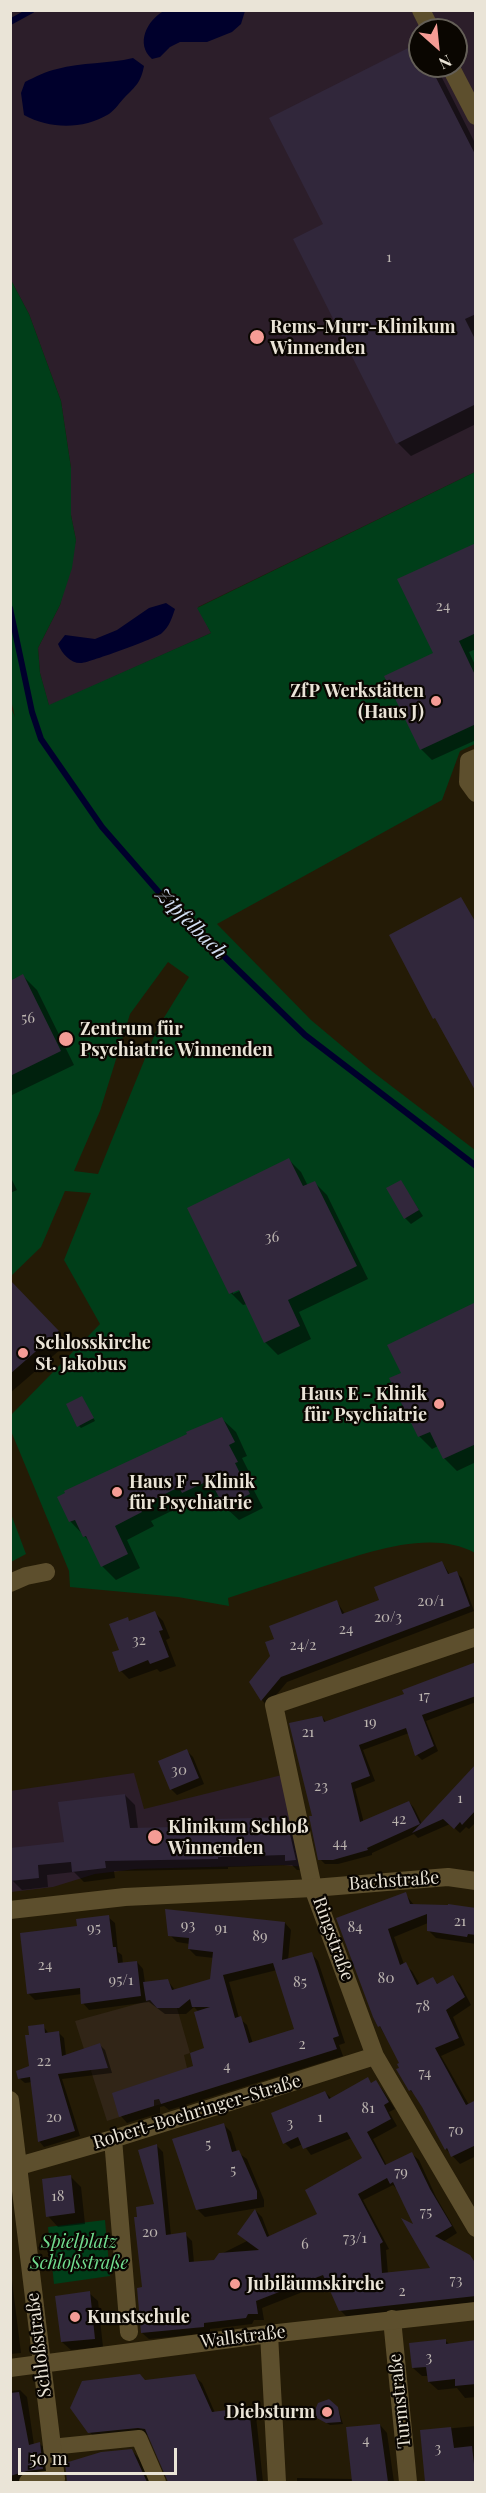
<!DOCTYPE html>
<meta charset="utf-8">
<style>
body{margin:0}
#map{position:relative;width:486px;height:2493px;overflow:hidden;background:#241b06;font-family:"Playfair Display",serif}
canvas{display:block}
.frame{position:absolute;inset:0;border:12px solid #eae4d7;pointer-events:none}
.north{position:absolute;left:408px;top:18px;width:60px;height:60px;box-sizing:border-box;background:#0a0601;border:2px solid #645f57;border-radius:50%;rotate:153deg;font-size:16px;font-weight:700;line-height:24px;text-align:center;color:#eae4d7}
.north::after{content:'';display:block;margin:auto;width:21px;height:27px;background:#f59c95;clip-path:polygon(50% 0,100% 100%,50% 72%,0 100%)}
.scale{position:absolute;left:18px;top:2448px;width:159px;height:27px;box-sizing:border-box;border:3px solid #eae4d7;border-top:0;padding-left:8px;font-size:18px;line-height:21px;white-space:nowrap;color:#eae4d7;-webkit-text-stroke:4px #0a0601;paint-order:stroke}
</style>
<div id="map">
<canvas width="486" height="2493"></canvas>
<div class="frame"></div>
<div class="north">N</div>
<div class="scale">50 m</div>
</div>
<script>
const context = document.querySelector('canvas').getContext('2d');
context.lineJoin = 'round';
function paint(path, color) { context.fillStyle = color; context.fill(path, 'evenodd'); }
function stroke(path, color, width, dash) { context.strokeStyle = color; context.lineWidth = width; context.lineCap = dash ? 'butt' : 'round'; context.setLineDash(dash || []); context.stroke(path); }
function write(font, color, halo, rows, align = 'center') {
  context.font = font + ' "Playfair Display",serif'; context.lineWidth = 4.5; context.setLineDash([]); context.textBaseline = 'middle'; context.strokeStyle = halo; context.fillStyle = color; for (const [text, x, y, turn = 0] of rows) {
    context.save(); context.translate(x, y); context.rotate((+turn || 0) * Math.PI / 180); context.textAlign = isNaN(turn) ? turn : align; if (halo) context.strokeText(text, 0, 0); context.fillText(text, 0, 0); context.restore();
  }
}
const education = new Path2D(`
 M 173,1994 L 190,2053 L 184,2055 L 193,2094 L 107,2121 L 75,2021 Z`);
const medical = new Path2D(`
 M 10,11 L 475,11 L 475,472 L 198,607 L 211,633 L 49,706 L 40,673 L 38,648 L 60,605 L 76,540 L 71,515 L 71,468 L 61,401 L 29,314 L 11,280 ZM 420,30 L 456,30 L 456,66 L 420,66 Z
 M 134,1773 L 144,1809 L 286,1774 L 305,1867 L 283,1865 L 136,1869 L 95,1874 L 53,1887 L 11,1892 L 10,1791 Z`);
const green = new Path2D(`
 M 11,280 L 29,314 L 61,401 L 71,468 L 71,515 L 76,540 L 72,568 L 60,605 L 38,648 L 40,673 L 49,705 L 211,633 L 197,608 L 475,472 L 475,744 L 460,751 L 442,800 L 217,924 L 311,1020 L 373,1072 L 475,1150 L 475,1553 C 430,1528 364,1554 319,1568 C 289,1578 258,1588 228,1598 L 229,1606 L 178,1597 L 70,1587 L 69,1571 L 11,1431 L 11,1415 L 100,1324 L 64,1260 L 91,1193 L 65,1191 L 41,1247 L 11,1276 L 10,705 L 15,717 L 10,696 ZM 168,962 L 189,977 L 157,1029 L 98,1174 L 74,1171 L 100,1111 L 130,1014 Z
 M 11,1514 L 26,1554 L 11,1562 L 10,1561 Z
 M 105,2220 L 110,2276 L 54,2284 L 48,2227 Z`);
const water = new Path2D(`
 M 164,11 L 164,10 L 245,11 L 241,24 L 232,32 L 207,42 L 180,42 L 170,47 L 160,57 L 152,59 C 135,44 147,20 164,11 Z
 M 133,58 L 144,66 C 141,82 136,86 125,97 C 120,102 115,110 109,114 C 82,130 50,129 24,115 L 21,93 L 25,82 C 35,77 46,71 57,69 C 82,62 108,64 133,58 Z
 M 166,603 L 175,609 C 172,618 169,627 162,633 C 157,638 90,662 82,663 C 71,664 62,654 58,644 L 65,635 L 95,639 L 117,630 L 149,608 Z`);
const shadow = new Path2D(`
 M 420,47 L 420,66 L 436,66 L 476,145 L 476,424 L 411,456 L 398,443 L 325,225 Z
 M 476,550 L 476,649 L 469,652 L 476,667 L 476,740 L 432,760 L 421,749 L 386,677 L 435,654 Z
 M 23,976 L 37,990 L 74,1065 L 10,1096 L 10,982 Z
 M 289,1160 L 301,1172 L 308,1186 L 315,1183 L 327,1195 L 368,1279 L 299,1312 L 311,1339 L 278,1355 L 265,1342 L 247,1304 L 243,1305 L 231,1293 ZM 246,1288 L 233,1294 L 233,1290 Z
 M 10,1176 L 17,1190 L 10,1193 Z
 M 401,1182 L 423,1216 L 411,1224 L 405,1218 Z
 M 10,1298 L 29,1301 L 68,1343 L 10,1393 Z
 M 476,1304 L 476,1462 L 457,1471 L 444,1458 L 438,1446 L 432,1449 L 419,1436 L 403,1373 Z
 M 82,1397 L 95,1421 L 81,1428 L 79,1426 Z
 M 222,1419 L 236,1432 L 247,1456 L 242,1458 L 251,1476 L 247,1477 L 263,1508 L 239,1520 L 225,1507 L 219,1495 L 197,1506 L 192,1501 L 151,1521 L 154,1526 L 127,1540 L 140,1568 L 116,1580 L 103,1567 L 91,1543 L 70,1521 Z
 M 442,1562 L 450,1575 L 456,1572 L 462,1578 L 474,1611 L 287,1682 L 267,1706 L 262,1700 L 251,1682 L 337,1602 L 345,1614 L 381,1601 Z
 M 155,1613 L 163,1621 L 170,1638 L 166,1640 L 176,1666 L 160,1672 L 157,1669 L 129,1679 L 121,1671 L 121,1651 L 127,1619 L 131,1622 Z
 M 476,1662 L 476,1702 L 426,1721 L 438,1751 L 422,1760 L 417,1755 L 409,1733 L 363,1750 L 375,1781 L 355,1789 L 364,1823 L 409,1802 L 414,1808 L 422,1824 L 476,1767 L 476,1822 L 469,1829 L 466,1827 L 460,1833 L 450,1824 L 418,1838 L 414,1834 L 372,1853 L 372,1855 L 338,1864 L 325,1864 L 320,1859 L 314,1817 L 322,1717 L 327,1723 L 406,1695 Z
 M 187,1751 L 193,1757 L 204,1784 L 177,1795 L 171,1789 Z
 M 125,1795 L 135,1805 L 138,1829 L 217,1827 L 286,1818 L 296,1829 L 305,1870 L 297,1870 L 292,1865 L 228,1867 L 228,1869 L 114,1871 L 115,1878 L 84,1882 L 74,1872 L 47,1875 L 48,1887 L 22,1890 L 12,1880 L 65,1844 Z
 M 405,1894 L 414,1905 L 476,1910 L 476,1944 L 436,1938 L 428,1930 L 428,1923 L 394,1937 L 404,1964 L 412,1971 L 420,1985 L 433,1979 L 438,1984 L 453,1977 L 460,1984 L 471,2005 L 453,2017 L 465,2045 L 441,2056 L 469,2105 L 476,2102 L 476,2156 L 460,2164 L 446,2149 L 417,2097 L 410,2090 L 401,2064 L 374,2016 L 338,1919 Z
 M 108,1917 L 115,1923 L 118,1952 L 122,1955 L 123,1964 L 137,1962 L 143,1969 L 145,1983 L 167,1980 L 175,1990 L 211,1980 L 214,1958 L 196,1956 L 189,1949 L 190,1944 L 177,1942 L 170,1935 L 285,1923 L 291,1930 L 288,1960 L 312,1954 L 318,1961 L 345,2043 L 339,2045 L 343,2056 L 169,2110 L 164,2106 L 160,2107 L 160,2113 L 127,2123 L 121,2116 L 194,2066 L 206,2049 L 199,2012 L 194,2007 L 186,2014 L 165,2014 L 149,2002 L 89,2010 L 83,2003 L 82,1994 L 35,2000 L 28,1993 L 79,1928 ZM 277,1970 L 296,2030 L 253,2044 L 247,2025 L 239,2018 L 229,1982 Z
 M 43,2026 L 49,2034 L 59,2033 L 64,2038 L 66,2056 L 100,2045 L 105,2050 L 112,2073 L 62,2079 L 80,2136 L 44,2147 L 39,2141 L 32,2082 L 25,2083 L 19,2078 L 30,2068 L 31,2036 Z
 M 368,2079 L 372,2084 L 376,2082 L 382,2089 L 395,2109 L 389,2112 L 397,2126 L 373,2139 L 387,2166 L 412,2154 L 419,2160 L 436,2197 L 457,2233 L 443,2242 L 469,2256 L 476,2263 L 476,2302 L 347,2317 L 340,2310 L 328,2282 L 262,2308 L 264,2320 L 254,2320 L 252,2324 L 210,2329 L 210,2333 L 149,2339 L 142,2333 L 144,2289 L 156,2206 L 157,2146 L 163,2152 L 171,2236 L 185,2234 L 192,2241 L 194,2263 L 215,2261 L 219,2255 L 247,2241 L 256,2211 L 262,2217 L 270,2238 L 319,2215 L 364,2159 L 352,2138 L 311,2155 L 303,2144 L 291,2149 L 285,2143 L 325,2092 L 332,2099 ZM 393,2185 L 398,2190 L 416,2227 L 432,2269 L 388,2274 L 386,2250 L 389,2249 L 363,2200 Z
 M 223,2124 L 231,2132 L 237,2152 L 247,2159 L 264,2200 L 264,2207 L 205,2217 L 198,2210 Z
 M 71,2177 L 81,2187 L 85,2224 L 58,2227 L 48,2216 Z
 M 10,2265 L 21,2353 L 10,2354 Z
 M 89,2293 L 98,2301 L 103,2347 L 71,2350 L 62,2342 Z
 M 445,2340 L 450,2345 L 476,2342 L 476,2397 L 465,2398 L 457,2388 L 438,2390 L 429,2382 L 429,2376 L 422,2376 L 413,2368 Z
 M 194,2376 L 202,2383 L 215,2413 L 249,2409 L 256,2416 L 263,2482 L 169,2482 L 169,2478 L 149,2435 L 97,2439 L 89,2432 L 146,2382 Z
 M 20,2390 L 27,2397 L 34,2445 L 40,2444 L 47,2451 L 50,2476 L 27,2482 L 10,2482 L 10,2391 Z
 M 329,2401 L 338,2408 L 343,2424 L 330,2425 L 320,2419 Z
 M 380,2425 L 387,2433 L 394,2482 L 297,2482 L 297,2478 L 352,2479 Z
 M 476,2426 L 476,2482 L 427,2482 L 422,2431 Z
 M 132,2451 L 139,2458 L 150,2482 L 67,2482 L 69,2479 Z`);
const stream = new Path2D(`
 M 10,22 L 32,10
 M 10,608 L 32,712 L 41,739 L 102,827 L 163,897 L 305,1035 L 476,1166`);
const building = new Path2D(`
 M 420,42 L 420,66 L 430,66 L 476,156 L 476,314 L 465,319 L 476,341 L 476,404 L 396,444 L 293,239 L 323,224 L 269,118 Z
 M 476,543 L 476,633 L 459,641 L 476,677 L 476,724 L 420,750 L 384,676 L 433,653 L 397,579 Z
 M 461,897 L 476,923 L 476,1092 L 435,1018 L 433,1019 L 389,935 Z
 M 23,974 L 61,1051 L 10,1076 L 10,981 Z
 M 289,1158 L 303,1186 L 315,1181 L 357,1266 L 288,1300 L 300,1326 L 264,1343 L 239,1290 L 229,1294 L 187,1208 Z
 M 401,1180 L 419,1210 L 404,1219 L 386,1188 Z
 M 10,1280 L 59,1331 L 10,1374 Z
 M 476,1302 L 476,1444 L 443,1459 L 430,1432 L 418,1437 L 389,1378 L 401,1373 L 387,1345 Z
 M 82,1396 L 94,1418 L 77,1427 L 66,1404 Z
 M 222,1417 L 235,1442 L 229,1445 L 238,1462 L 235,1463 L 250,1494 L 224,1507 L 210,1480 L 182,1493 L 179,1487 L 139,1507 L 142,1512 L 115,1526 L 128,1554 L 101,1567 L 86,1536 L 83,1537 L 75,1520 L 69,1522 L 57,1497 L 65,1493 L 64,1491 L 187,1434 L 186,1432 Z
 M 442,1561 L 448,1574 L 457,1571 L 470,1606 L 281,1677 L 261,1701 L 249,1682 L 270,1656 L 265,1642 L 274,1639 L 269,1626 L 337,1600 L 342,1614 L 379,1600 L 374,1587 Z
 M 155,1611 L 163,1630 L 159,1631 L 169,1657 L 150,1664 L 148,1660 L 119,1672 L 112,1652 L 119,1650 L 109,1624 L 128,1617 L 129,1621 Z
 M 476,1662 L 476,1696 L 422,1715 L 434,1746 L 415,1756 L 406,1728 L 359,1745 L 370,1776 L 351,1783 L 360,1822 L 409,1801 L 420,1824 L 367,1848 L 368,1850 L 333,1860 L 318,1860 L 309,1816 L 312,1816 L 289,1723 L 322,1716 L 324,1722 L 404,1694 L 402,1690 Z
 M 187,1749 L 199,1778 L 170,1790 L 158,1761 Z
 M 476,1764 L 476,1810 L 462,1825 L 460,1822 L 454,1829 L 443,1819 L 412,1833 Z
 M 125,1794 L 130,1828 L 216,1826 L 216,1819 L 286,1817 L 296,1860 L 285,1861 L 285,1855 L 218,1857 L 218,1859 L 105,1861 L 106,1868 L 72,1872 L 71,1862 L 38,1865 L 39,1878 L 10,1881 L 10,1848 L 64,1842 L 58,1802 Z
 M 406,1892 L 410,1904 L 448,1905 L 448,1904 L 476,1908 L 476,1935 L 468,1934 L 467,1937 L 427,1931 L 427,1914 L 388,1929 L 400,1965 L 406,1962 L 417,1985 L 433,1977 L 437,1984 L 453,1975 L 465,1997 L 446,2010 L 459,2038 L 435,2048 L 466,2105 L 476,2100 L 476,2145 L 451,2157 L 447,2148 L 445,2150 L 422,2107 L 411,2090 L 409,2091 L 396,2069 L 399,2068 L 397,2064 L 399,2063 L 380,2026 L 378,2027 L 373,2017 L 336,1918 Z
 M 165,1909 L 285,1922 L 282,1960 L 312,1952 L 339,2036 L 333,2038 L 337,2049 L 161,2104 L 159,2099 L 154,2100 L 154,2106 L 119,2117 L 112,2093 L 193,2066 L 190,2053 L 204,2048 L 194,2012 L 210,2007 L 192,2007 L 190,1999 L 179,2008 L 157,2008 L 150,2000 L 146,2001 L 143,1982 L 168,1979 L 172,1990 L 210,1979 L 213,1952 L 188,1949 L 189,1938 L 168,1936 ZM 273,1963 L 294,2029 L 249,2043 L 241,2016 L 235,2018 L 223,1975 Z
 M 109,1915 L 113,1947 L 116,1947 L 118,1963 L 137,1961 L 141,1996 L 81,2004 L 80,1988 L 27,1994 L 20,1933 L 77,1926 L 76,1919 Z
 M 44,2024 L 45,2033 L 59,2031 L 62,2056 L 100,2043 L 108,2068 L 58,2074 L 75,2131 L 38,2142 L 30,2077 L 18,2079 L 16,2071 L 29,2066 L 25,2035 L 29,2035 L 28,2026 Z
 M 368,2077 L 371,2083 L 376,2080 L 389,2102 L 384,2105 L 391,2119 L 367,2132 L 385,2165 L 412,2152 L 430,2189 L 452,2226 L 435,2236 L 470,2255 L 476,2264 L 476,2296 L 339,2311 L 323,2275 L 256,2301 L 258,2314 L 248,2314 L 246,2318 L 204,2323 L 204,2327 L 141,2333 L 137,2288 L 142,2287 L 134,2217 L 137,2217 L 136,2207 L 154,2204 L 138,2150 L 157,2144 L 166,2235 L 186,2232 L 189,2262 L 214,2260 L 219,2253 L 259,2250 L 237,2234 L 255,2209 L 267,2237 L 317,2214 L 305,2190 L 362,2158 L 347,2132 L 303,2149 L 298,2137 L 283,2144 L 271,2113 L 325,2091 L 329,2099 ZM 387,2178 L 390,2184 L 393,2182 L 413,2224 L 401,2218 L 430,2268 L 382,2273 L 380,2244 L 383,2242 L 358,2194 Z
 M 224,2123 L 232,2152 L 239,2150 L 257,2191 L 257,2199 L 196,2210 L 172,2139 Z
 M 71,2175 L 75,2213 L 46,2217 L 42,2179 Z
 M 90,2291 L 95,2339 L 61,2342 L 55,2296 Z
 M 446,2339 L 446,2344 L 476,2340 L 476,2384 L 455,2386 L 455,2379 L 428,2382 L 426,2367 L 412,2368 L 409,2343 Z
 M 140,2374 L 145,2380 L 195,2374 L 212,2412 L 249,2407 L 257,2482 L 168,2482 L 145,2429 L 138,2428 L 88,2433 L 70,2408 L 82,2381 Z
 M 19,2392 L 29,2445 L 40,2442 L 43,2469 L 27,2471 L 10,2476 L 10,2393 Z
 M 329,2399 L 338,2407 L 341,2422 L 326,2423 L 317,2418 L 315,2410 L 318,2403 Z
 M 380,2424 L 388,2482 L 352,2482 L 346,2427 Z
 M 451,2427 L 454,2448 L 472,2446 L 476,2482 L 425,2482 L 420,2430 Z
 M 132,2449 L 147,2482 L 67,2482 L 65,2463 L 101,2452 Z`);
const pedestrian = new Path2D(`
 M 51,2447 L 139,2438 L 158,2482`);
const minor = new Path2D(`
 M 421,10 L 431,30
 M 450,66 L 476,116
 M 476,758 L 469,761 L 468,782 L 476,793
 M 10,1583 L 26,1576 L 46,1572
 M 476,1637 L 274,1705 L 313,1888 L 375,2056 L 476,2228
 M 10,2100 L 56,2479 L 28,2482
 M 113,2139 L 129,2332
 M 19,2166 L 113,2139 L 375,2056
 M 392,2319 L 408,2482
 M 269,2334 L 277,2482`);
const tertiary = new Path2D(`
 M 10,1910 L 125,1897 L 313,1888 L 448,1877 L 476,1881
 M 10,2368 L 269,2334 L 476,2311`);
const markers = [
 [257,337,8,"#f59c95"],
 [436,701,6,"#f59c95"],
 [66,1039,8,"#f59c95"],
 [23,1353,6,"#f59c95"],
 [439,1404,6,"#f59c95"],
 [117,1492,6,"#f59c95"],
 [155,1837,8,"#f59c95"],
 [235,2284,6,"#f59c95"],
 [75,2317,6,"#f59c95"],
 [327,2412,6,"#f59c95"]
];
const numberNames = [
 ["1",389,257],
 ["24",443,606],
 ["56",28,1018],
 ["36",272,1237],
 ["20/1",431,1601],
 ["20/3",388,1617],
 ["24",346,1629],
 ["32",139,1640],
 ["24/2",303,1645],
 ["17",424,1696],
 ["19",370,1722],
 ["21",308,1732],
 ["30",179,1770],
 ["23",321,1786],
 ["1",460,1798],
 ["42",399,1819],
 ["44",340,1843],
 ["21",460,1921],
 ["93",188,1925],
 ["84",355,1927],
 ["95",94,1928],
 ["91",221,1928],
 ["89",260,1936],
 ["24",45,1965],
 ["80",386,1978],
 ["95/1",121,1980],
 ["85",300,1982],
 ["78",423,2006],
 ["2",302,2044],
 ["22",44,2061],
 ["4",227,2066],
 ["74",425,2073],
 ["81",368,2108],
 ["20",54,2117],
 ["1",320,2117],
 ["3",290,2123],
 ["70",456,2130],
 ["5",208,2144],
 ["5",233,2170],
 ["79",401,2172],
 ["18",58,2196],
 ["75",426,2212],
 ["20",150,2232],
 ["73/1",355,2238],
 ["6",305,2244],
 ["73",456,2280],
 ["2",402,2291],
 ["3",429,2357],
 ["4",366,2440],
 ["3",438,2448]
];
const poiNames = [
 ["Rems-Murr-Klinikum",270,327],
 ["Winnenden",270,348],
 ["ZfP Werkstätten",424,691,"right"],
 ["(Haus J)",424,712,"right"],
 ["Zentrum für",80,1029],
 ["Psychiatrie Winnenden",80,1050],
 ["Schlosskirche",35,1343],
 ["St. Jakobus",35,1364],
 ["Haus E - Klinik",427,1394,"right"],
 ["für Psychiatrie",427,1415,"right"],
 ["Haus F - Klinik",129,1482],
 ["für Psychiatrie",129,1503],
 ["Klinikum Schloß",168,1827],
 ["Winnenden",168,1848],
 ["Jubiläumskirche",247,2284],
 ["Kunstschule",87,2317],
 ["Diebsturm",315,2412,"right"]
];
const streetNames = [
 ["Bachstraße",394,1881,-4],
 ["Ringstraße",333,1939,70],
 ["Robert-Boehringer-Straße",197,2112,-17],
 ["Wallstraße",243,2337,-7],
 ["Schloßstraße",39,2345,-97],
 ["Turmstraße",400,2401,-96]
];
const parkNames = [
 ["Spielplatz",79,2242],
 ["Schloßstraße",79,2263]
];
const waterNames = [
 ["Zipfelbach",191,924,45]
];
paint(education, '#312517');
paint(medical, '#2c1e2a');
paint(green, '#003e19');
paint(water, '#00002c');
paint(shadow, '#0007');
stroke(stream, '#00002c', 6);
paint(building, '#31273b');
stroke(pedestrian, '#5d4f2d', 16);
stroke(minor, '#5d4f2d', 18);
stroke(tertiary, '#5d4f2d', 18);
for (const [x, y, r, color] of markers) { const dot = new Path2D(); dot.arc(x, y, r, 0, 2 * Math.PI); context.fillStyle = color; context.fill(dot); stroke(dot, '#0a0601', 2); }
write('15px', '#bcb5b0', null, numberNames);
write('bold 18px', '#eae4d7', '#0a0601', poiNames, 'left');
write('18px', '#eae4d7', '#0a0601', streetNames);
write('italic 18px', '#71dd8f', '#0a0601', parkNames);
write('italic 20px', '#d4e0f4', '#0a0601', waterNames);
</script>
